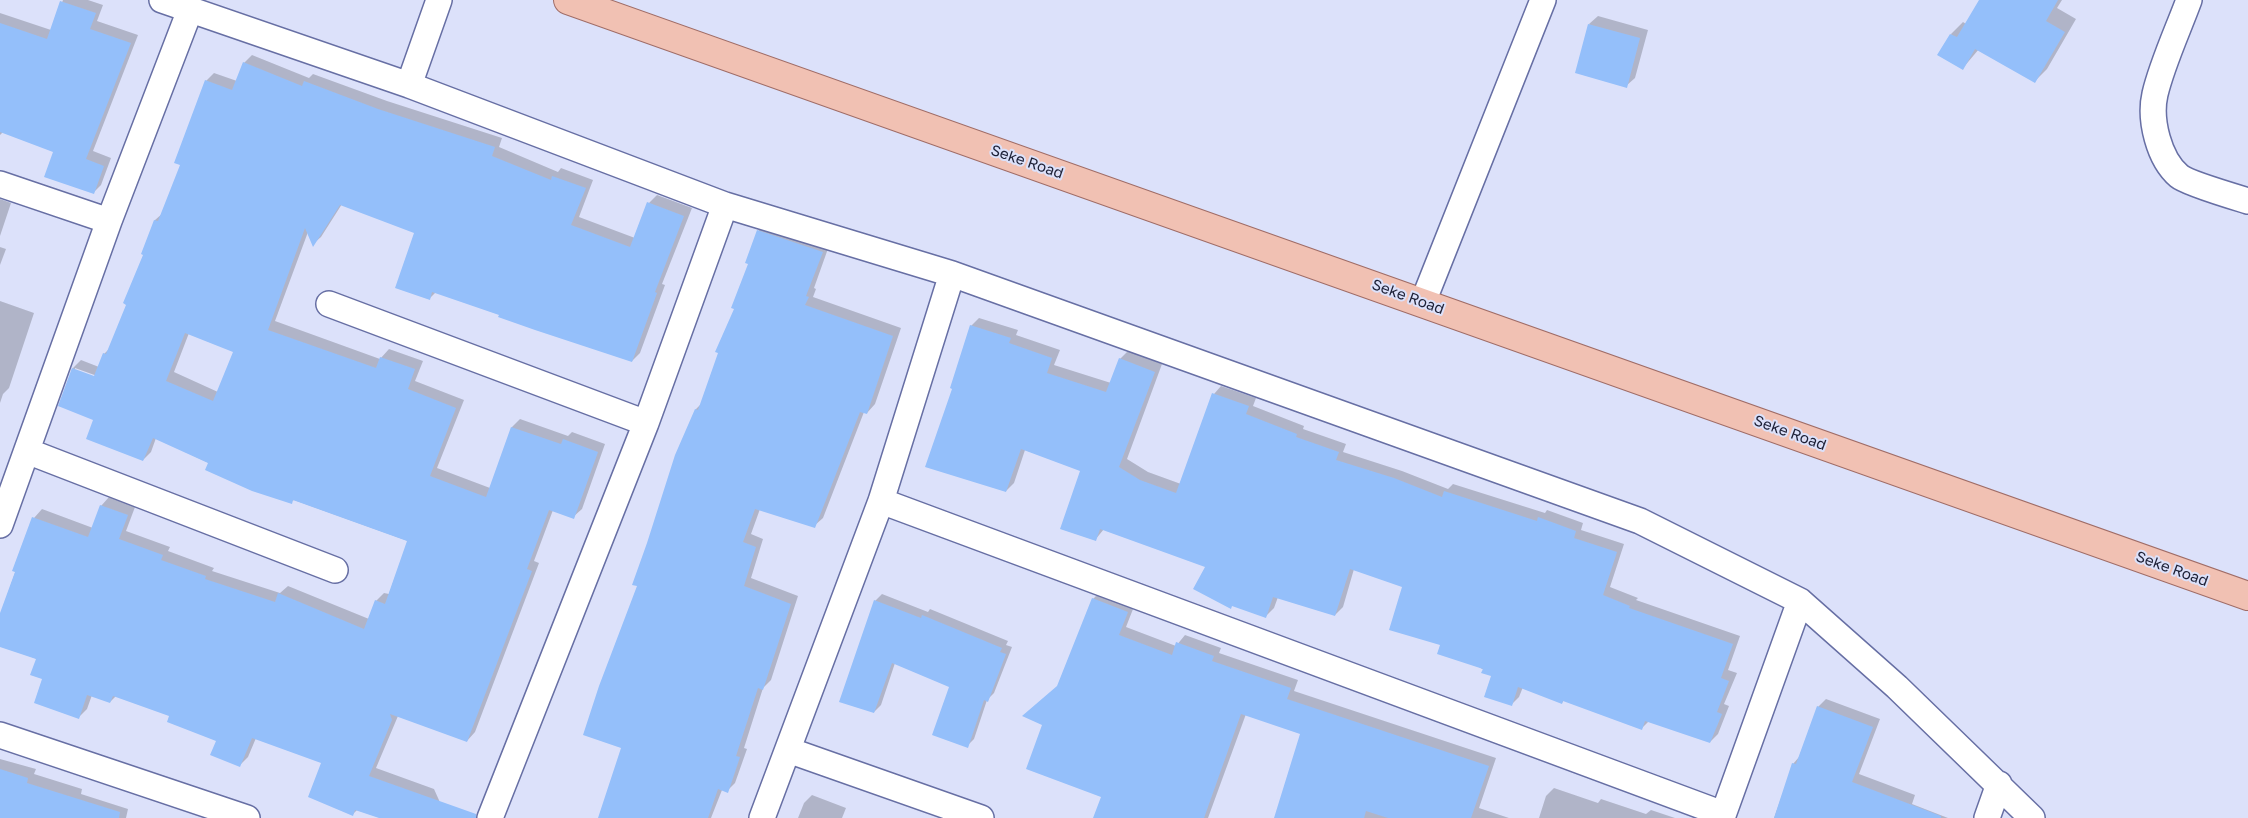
<!DOCTYPE html>
<style>
body{margin:0}
canvas{display:block;background:#dce1fa}
</style>
<canvas width="2248" height="818"></canvas>
<script>
const context = document.querySelector('canvas').getContext('2d');
context.lineJoin = 'round';
function paint(path, color) { context.fillStyle = color; context.fill(path, 'evenodd'); }
function stroke(path, color, width, dash) { context.strokeStyle = color; context.lineWidth = width; context.lineCap = dash ? 'butt' : 'round'; context.setLineDash(dash || []); context.stroke(path); }
function write(font, color, halo, rows, align = 'center') {
  context.font = font + ' "Golos Text",sans-serif'; context.lineWidth = 4; context.setLineDash([]); context.textBaseline = 'middle'; context.strokeStyle = halo; context.fillStyle = color; for (const [text, x, y, turn = 0] of rows) {
    context.save(); context.translate(x, y); context.rotate((+turn || 0) * Math.PI / 180); context.textAlign = isNaN(turn) ? turn : align; if (halo) context.strokeText(text, 0, 0); context.fillText(text, 0, 0); context.restore();
  }
}
const shadow = new Path2D(`
 M 63,0 L 88,0 L 103,5 L 97,21 L 138,35 L 93,151 L 111,158 L 101,185 L 93,193 L 54,151 L 3,132 L 0,135 L 0,13 L 51,30 Z
 M 1980,0 L 2062,0 L 2057,8 L 2076,19 L 2047,69 L 2035,81 L 1979,49 L 1963,68 L 1951,34 L 1963,22 L 1966,24 Z
 M 1598,16 L 1648,30 L 1635,78 L 1626,86 L 1589,24 Z
 M 252,55 L 309,78 L 313,74 L 387,101 L 502,138 L 499,147 L 558,172 L 561,168 L 593,180 L 579,217 L 635,238 L 649,203 L 657,195 L 692,208 L 662,284 L 665,285 L 640,353 L 632,361 L 436,292 L 429,299 L 415,232 L 342,204 L 321,237 L 313,244 L 308,232 L 275,321 L 380,359 L 389,349 L 423,361 L 415,381 L 464,400 L 437,468 L 490,488 L 512,427 L 520,419 L 568,436 L 572,432 L 605,444 L 582,509 L 573,517 L 553,510 L 534,561 L 539,563 L 475,732 L 467,741 L 398,716 L 376,768 L 434,789 L 447,818 L 383,818 L 358,809 L 353,814 L 323,762 L 256,738 L 248,757 L 240,765 L 218,740 L 171,716 L 116,696 L 110,702 L 92,695 L 87,709 L 79,717 L 43,678 L 37,659 L 0,645 L 0,616 L 34,518 L 42,509 L 93,528 L 101,506 L 109,497 L 135,507 L 126,531 L 170,547 L 168,551 L 214,568 L 212,571 L 280,593 L 288,586 L 369,619 L 376,601 L 384,593 L 389,594 L 408,541 L 294,500 L 291,502 L 156,438 L 151,452 L 143,460 L 95,420 L 59,405 L 73,368 L 81,360 L 99,367 L 104,354 L 110,348 L 128,304 L 155,220 L 163,213 L 182,165 L 206,81 L 214,73 L 237,81 L 244,63 ZM 189,333 L 235,351 L 218,392 L 174,372 ZM 75,368 L 100,377 L 99,380 L 75,370 Z
 M 0,199 L 11,203 L 0,236 Z
 M 767,222 L 830,243 L 814,288 L 816,289 L 813,297 L 901,328 L 875,404 L 867,413 L 864,412 L 823,518 L 814,526 L 760,509 L 751,534 L 763,539 L 751,578 L 798,596 L 771,680 L 763,688 L 744,748 L 747,749 L 735,783 L 727,791 L 722,790 L 711,818 L 600,818 L 623,747 L 638,586 L 649,544 L 676,456 L 696,409 L 702,403 L 736,309 L 758,231 Z
 M 0,247 L 6,249 L 0,265 Z
 M 0,301 L 34,313 L 9,388 L 3,394 L 0,403 Z
 M 979,318 L 1018,330 L 1016,335 L 1060,350 L 1054,365 L 1111,383 L 1120,359 L 1128,351 L 1162,364 L 1127,459 L 1148,472 L 1181,484 L 1214,394 L 1221,386 L 1256,398 L 1253,406 L 1304,426 L 1303,429 L 1346,444 L 1343,452 L 1402,471 L 1448,489 L 1453,484 L 1545,513 L 1547,510 L 1583,523 L 1581,530 L 1624,544 L 1610,587 L 1638,598 L 1636,600 L 1740,636 L 1728,670 L 1737,673 L 1724,704 L 1729,706 L 1718,734 L 1710,742 L 1649,721 L 1642,728 L 1564,700 L 1562,703 L 1523,687 L 1519,697 L 1511,705 L 1492,675 L 1441,644 L 1404,586 L 1354,569 L 1343,607 L 1335,615 L 1278,597 L 1274,608 L 1266,616 L 1207,566 L 1104,529 L 1095,540 L 1082,470 L 1025,450 L 1014,483 L 1006,491 L 954,388 L 971,326 Z
 M 1101,591 L 1135,604 L 1126,627 L 1176,646 L 1185,635 L 1221,648 L 1219,653 L 1298,680 L 1294,691 L 1496,758 L 1479,808 L 1509,818 L 1275,818 L 1302,734 L 1246,714 L 1208,818 L 1094,818 L 1103,796 L 1058,685 L 1093,599 Z
 M 882,594 L 928,612 L 930,609 L 1008,641 L 1006,645 L 1012,647 L 994,693 L 987,700 L 974,739 L 967,746 L 950,686 L 895,663 L 881,705 L 874,712 L 875,601 Z
 M 1826,699 L 1880,719 L 1859,774 L 1915,795 L 1912,804 L 1948,818 L 1774,818 L 1793,764 L 1799,757 L 1818,707 Z
 M 0,759 L 36,769 L 34,774 L 82,789 L 81,794 L 128,809 L 126,818 L 0,818 Z
 M 1554,788 L 1598,803 L 1601,799 L 1646,814 L 1651,810 L 1675,818 L 1539,818 L 1546,796 Z
 M 812,795 L 846,808 L 842,818 L 798,818 L 804,803 Z`);
const building = new Path2D(`
 M 1979,0 L 2058,0 L 2046,21 L 2065,32 L 2035,83 L 1975,49 L 1963,70 L 1937,55 L 1950,34 L 1957,37 Z
 M 60,1 L 96,13 L 90,29 L 131,43 L 86,159 L 104,166 L 94,194 L 44,177 L 53,152 L 0,132 L 0,23 L 47,39 Z
 M 1588,24 L 1640,38 L 1627,88 L 1575,73 Z
 M 243,62 L 302,86 L 304,81 L 378,109 L 495,147 L 492,156 L 551,180 L 552,176 L 586,188 L 571,225 L 630,247 L 647,202 L 684,216 L 655,292 L 657,293 L 632,362 L 535,330 L 498,317 L 499,315 L 432,292 L 430,300 L 395,288 L 414,233 L 340,205 L 313,247 L 305,228 L 268,330 L 376,368 L 380,357 L 415,369 L 408,389 L 456,408 L 430,476 L 486,497 L 511,427 L 561,444 L 563,439 L 598,452 L 574,519 L 549,510 L 527,569 L 532,571 L 467,742 L 390,714 L 392,720 L 369,776 L 476,814 L 476,818 L 379,818 L 355,810 L 353,816 L 308,797 L 321,763 L 252,738 L 240,767 L 210,755 L 216,741 L 167,722 L 169,716 L 113,696 L 110,703 L 87,695 L 79,719 L 34,703 L 42,679 L 30,675 L 36,659 L 0,647 L 0,613 L 15,572 L 12,571 L 32,517 L 88,537 L 100,505 L 128,515 L 119,539 L 163,555 L 161,560 L 206,576 L 205,579 L 275,602 L 278,593 L 364,629 L 375,600 L 385,604 L 407,541 L 293,500 L 292,504 L 252,491 L 205,470 L 208,463 L 153,438 L 143,461 L 86,439 L 93,420 L 58,406 L 72,368 L 94,376 L 103,353 L 106,354 L 126,305 L 123,303 L 143,255 L 141,254 L 154,220 L 158,221 L 180,165 L 174,163 L 205,80 L 232,90 ZM 185,333 L 233,352 L 213,401 L 166,381 Z
 M 757,230 L 823,252 L 806,296 L 809,297 L 805,305 L 893,336 L 867,414 L 860,412 L 815,528 L 755,509 L 743,542 L 756,547 L 744,586 L 791,604 L 763,690 L 758,688 L 736,756 L 740,757 L 728,793 L 718,789 L 708,818 L 598,818 L 621,748 L 583,735 L 599,686 L 637,586 L 632,585 L 647,543 L 675,455 L 695,409 L 698,410 L 718,353 L 715,352 L 734,309 L 731,308 L 748,264 L 745,263 Z
 M 970,325 L 1011,338 L 1009,343 L 1052,358 L 1047,373 L 1106,392 L 1119,358 L 1155,372 L 1119,467 L 1140,480 L 1176,493 L 1212,393 L 1249,406 L 1246,414 L 1297,434 L 1296,437 L 1339,452 L 1336,460 L 1394,478 L 1442,497 L 1444,491 L 1537,521 L 1538,517 L 1576,531 L 1574,538 L 1617,552 L 1603,595 L 1630,606 L 1629,608 L 1733,644 L 1721,678 L 1729,681 L 1717,712 L 1722,714 L 1710,743 L 1645,721 L 1642,730 L 1563,701 L 1562,704 L 1518,687 L 1512,706 L 1484,697 L 1491,676 L 1481,673 L 1483,669 L 1437,654 L 1440,645 L 1389,630 L 1402,587 L 1350,569 L 1335,616 L 1273,597 L 1266,618 L 1232,606 L 1231,609 L 1193,589 L 1205,567 L 1100,529 L 1096,541 L 1060,529 L 1080,471 L 1021,449 L 1006,492 L 925,467 L 952,389 L 950,388 Z
 M 1092,598 L 1128,612 L 1119,635 L 1172,655 L 1176,642 L 1214,656 L 1212,661 L 1291,688 L 1287,699 L 1489,766 L 1471,818 L 1388,818 L 1366,811 L 1364,818 L 1274,818 L 1300,734 L 1241,714 L 1204,818 L 1093,818 L 1101,797 L 1026,769 L 1042,725 L 1022,716 L 1057,686 Z
 M 874,600 L 921,618 L 922,615 L 1002,648 L 1000,652 L 1006,654 L 988,702 L 984,700 L 968,748 L 932,735 L 949,687 L 892,663 L 874,713 L 839,702 Z
 M 1817,706 L 1873,727 L 1852,782 L 1941,816 L 1941,818 L 1774,818 L 1792,763 L 1796,764 Z
 M 0,769 L 28,778 L 27,783 L 120,812 L 119,818 L 0,818 Z`);
const street = new Path2D(`
 M 162,0 L 409,85 L 725,205 L 952,274 L 1640,521 L 1800,601 L 1897,687 L 2032,818
 M 2189,0 C 2178,30 2162,64 2155,94 C 2149,120 2159,159 2179,176 C 2187,183 2235,197 2248,201
 M 409,85 L 439,0
 M 0,184 L 109,221
 M 1423,302 L 1543,0
 M 329,304 L 646,423
 M 27,451 L 335,570
 M 881,501 L 1723,814
 M 0,525 L 109,221 L 190,10
 M 0,735 L 247,818
 M 788,750 L 981,818
 M 490,818 L 646,423 L 725,205
 M 762,818 L 881,501 L 952,274
 M 1722,818 L 1800,601
 M 1987,818 L 1999,784`);
const primary = new Path2D(`
 M 568,0 L 2248,596`);
const streetNames = [
 ["Seke Road",1027,162,19],
 ["Seke Road",1408,297,20],
 ["Seke Road",1790,433,20],
 ["Seke Road",2172,569,20]
];
paint(shadow, '#0003');
paint(building, '#94bffa');
stroke(street, '#676fa4', 28);
stroke(primary, '#a06d67', 30);
stroke(street, '#fff', 25);
stroke(primary, '#f1c1b3', 28);
write('15px', '#1d2036', '#dce1fa', streetNames);
</script>
